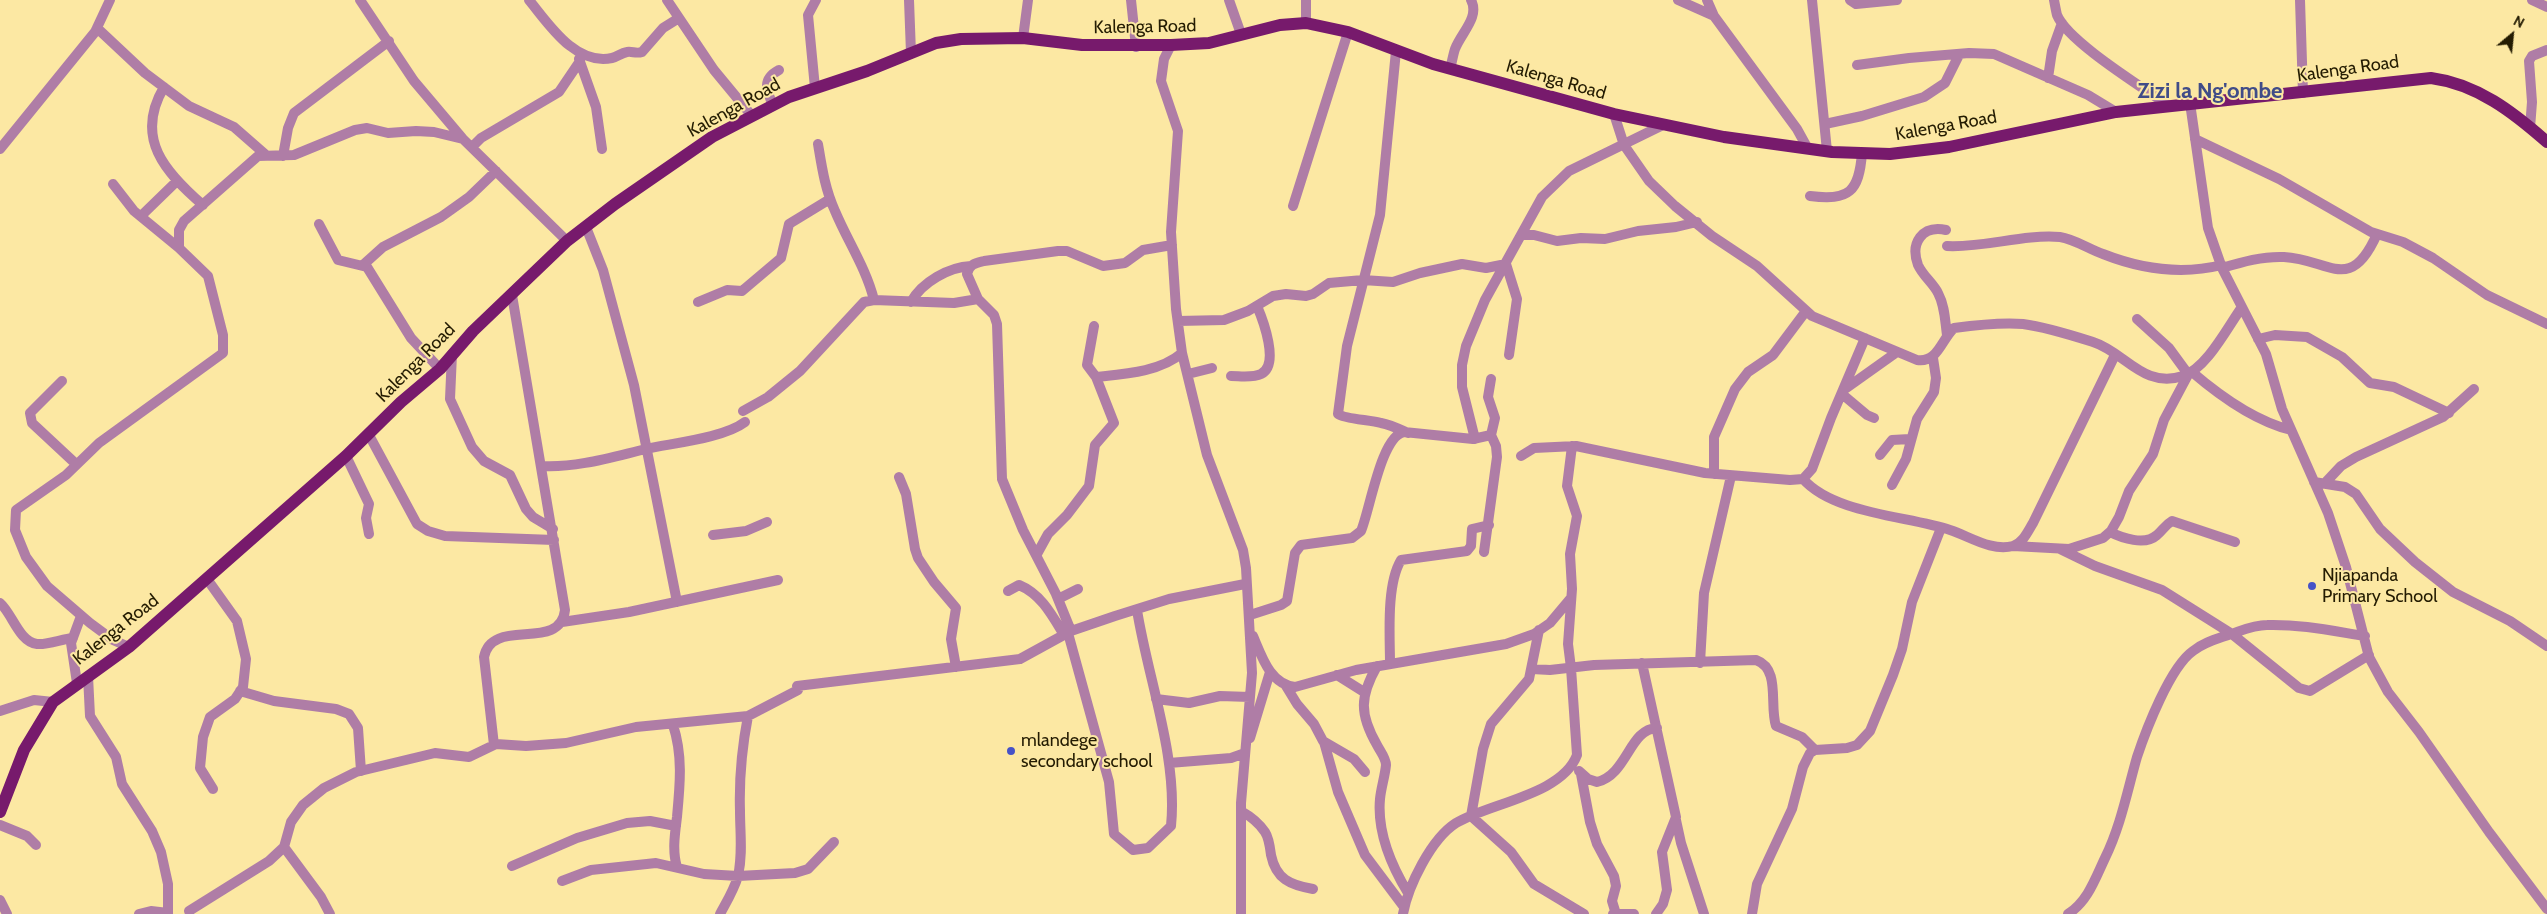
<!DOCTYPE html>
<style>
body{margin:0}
#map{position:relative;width:2547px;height:914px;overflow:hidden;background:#fce8a3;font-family:Cabin,sans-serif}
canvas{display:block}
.north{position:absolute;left:2487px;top:10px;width:50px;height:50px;-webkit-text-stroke:4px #fce8a3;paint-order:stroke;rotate:28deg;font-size:14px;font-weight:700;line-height:20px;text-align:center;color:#241c02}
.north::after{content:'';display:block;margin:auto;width:18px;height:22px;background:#241c02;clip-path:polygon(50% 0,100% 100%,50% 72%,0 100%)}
</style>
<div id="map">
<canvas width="2547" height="914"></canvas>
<div class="north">N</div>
</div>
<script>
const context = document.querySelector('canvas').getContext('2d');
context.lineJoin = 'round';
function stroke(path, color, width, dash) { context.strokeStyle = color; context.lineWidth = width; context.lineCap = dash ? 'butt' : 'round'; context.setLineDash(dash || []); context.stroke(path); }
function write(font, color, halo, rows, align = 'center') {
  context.font = font + ' Cabin,sans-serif'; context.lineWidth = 4; context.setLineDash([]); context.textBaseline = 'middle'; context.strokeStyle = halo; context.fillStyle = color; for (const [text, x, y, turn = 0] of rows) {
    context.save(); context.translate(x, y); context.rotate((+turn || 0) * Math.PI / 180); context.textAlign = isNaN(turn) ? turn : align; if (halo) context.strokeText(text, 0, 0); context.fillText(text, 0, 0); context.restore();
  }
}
const minor = new Path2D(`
 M 360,0 L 414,81 L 463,139 L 567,241
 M 529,0 C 548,23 575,66 612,58 C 617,57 621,53 627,52 C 632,51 636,54 642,52 L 663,28 L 679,18
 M 667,0 L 714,70 L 752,116
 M 909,0 L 911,53
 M 1131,0 L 1136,47
 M 1229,0 L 1241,34
 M 1306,0 L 1306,23
 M 1678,0 L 1714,16
 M 1707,0 L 1714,16 L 1797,129 L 1808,149
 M 1812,0 L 1827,151
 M 1850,0 L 1856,4 L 1897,0
 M 2054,0 C 2055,5 2056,11 2057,15 C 2068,42 2144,88 2169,106
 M 2300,0 L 2303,93
 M 2532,0 L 2547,7
 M 97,28 L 145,73 L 189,106 L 234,127 L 266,155
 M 1023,38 L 1028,0
 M 1171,45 L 1164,59 L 1161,81 L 1178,131 L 1171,232 L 1176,309 L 1182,353 L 1207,455 L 1243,550 L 1246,568 L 1252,673 L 1241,803 L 1241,914
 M 1396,51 L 1380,215 L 1347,346 L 1338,414 C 1344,419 1371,420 1381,423 C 1391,425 1399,429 1408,433
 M 579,59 L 596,107 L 602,149
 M 1857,65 L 1909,58 L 1969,53 L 1994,54 L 2088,95 L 2116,112
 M 1450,69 C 1452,62 1453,55 1455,49 C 1461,33 1480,17 1471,0
 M 2048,78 L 2052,51 L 2062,23
 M 164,87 C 134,138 165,172 203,205
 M 815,88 L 808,15 L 816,0
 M 2190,103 L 2208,228 L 2222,268 L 2266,354 L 2282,409 L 2328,513 L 2346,567 L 2369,657 L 2388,692 L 2419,732 L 2489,832 L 2547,909
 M 773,105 C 766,90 762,79 779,70
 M 1614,114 L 1624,145 L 1649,181 L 1675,206 L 1712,236 L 1757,266 L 1812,316 L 1917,360 C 1938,363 1941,340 1954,328 C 1976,325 2000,322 2023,324 C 2046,327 2071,335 2093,342 C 2125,352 2143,389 2183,376 C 2207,368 2227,328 2242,307
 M 1825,124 L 1862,116 L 1924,97 L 1945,83 L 1959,55
 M 2530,128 L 2532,102 L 2529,61 L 2532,56 L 2547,50
 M 2195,139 L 2279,179 L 2371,232 L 2403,242 L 2433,258 L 2487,295 L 2547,324
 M 818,144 C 822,168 825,189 835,211 C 848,242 866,268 874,300
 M 472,147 L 481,138 L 559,92 L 580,61
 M 0,149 L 95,32 L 110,0
 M 283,156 L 288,128 L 294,113 L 389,41
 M 113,184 L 134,211 L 179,248
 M 1810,196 C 1849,201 1859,192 1862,153
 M 1293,206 L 1348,32
 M 141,216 L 177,181
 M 319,224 L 338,260 L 367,267 L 411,338 L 440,369
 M 586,227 L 603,270 L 634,385 L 677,602
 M 1946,230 C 1922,225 1910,243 1918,265 C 1923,276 1933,283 1938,293 C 1945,306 1945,321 1947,335
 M 1521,235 L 1534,235 L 1557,241 L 1581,238 L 1605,239 L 1638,231 L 1676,227 L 1697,222
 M 1947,246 C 1985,248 2022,234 2060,237 C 2074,239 2089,249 2103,254 C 2141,269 2181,275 2222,265
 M 363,265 L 383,247 L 441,217 L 469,197 L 496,171
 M 2222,268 C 2242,262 2263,256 2284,257 C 2329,259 2350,295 2377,234
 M 698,302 L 727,290 L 742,291 L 781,258 L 789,224 L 830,199
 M 911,302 C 922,282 949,267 971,266
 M 2137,319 L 2169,348 L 2188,374
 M 1178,321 L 1224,320 L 1248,311 L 1273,296 L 1286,294 L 1306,296 L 1313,294 L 1329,283 L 1363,280 L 1393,282 L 1420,273 L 1462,264 L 1486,268 L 1506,264 L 1517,299 L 1509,355
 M 2258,339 L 2275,335 L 2307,337 L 2342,357 L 2370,383 L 2394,387 L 2449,413
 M 452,354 L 450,399 L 472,447 L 484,461 L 510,475 L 526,509 L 533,517 L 553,529
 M 2192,372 C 2220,396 2254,421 2291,430
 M 1188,374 L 1212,368
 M 1231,376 C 1240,376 1253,378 1261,374 C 1280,365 1263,320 1257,306
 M 1096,377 C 1124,374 1160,372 1182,353
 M 62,381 L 30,413 L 32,423 L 76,464
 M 1845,389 L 1897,352
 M 1842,394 L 1867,415 L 1874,418
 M 743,411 L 768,397 L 800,371 L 864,302 L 874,300 L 954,303 L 978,299
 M 369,435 L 417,524 L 428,531 L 445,536 L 554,540
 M 1475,439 L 1462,387 L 1462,365 L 1466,346 L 1485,300 L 1542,197 L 1569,171 L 1665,124
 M 1880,455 L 1892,440 L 1910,439
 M 346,456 L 369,504 L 366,518 L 369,534
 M 1521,456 L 1534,448 L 1576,446 L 1705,473 L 1790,480 L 1803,479 L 1812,469 L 1831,418 L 1865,338
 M 541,466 C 577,468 612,457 646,449 C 673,443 724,438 745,422
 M 1714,474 L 1714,437 L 1735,389 L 1748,372 L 1773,355 L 1806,311
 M 899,477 L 906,494 L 915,549 L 918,558 L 934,582 L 956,608 L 951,639 L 956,667
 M 1803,479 C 1834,514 1908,516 1950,530 C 1969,536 1992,552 2013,546 C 2023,543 2028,531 2033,523 L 2115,355
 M 2314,482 L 2345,487 L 2356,494 L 2380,529 L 2415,562 L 2453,592 L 2510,621 L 2547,646
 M 2325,483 L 2341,466 L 2356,457 L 2443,417 L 2474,389
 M 1892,485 L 1906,459 L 1917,419 L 1934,392 L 1936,378 L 1933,358
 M 2110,532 C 2122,538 2145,546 2157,535 C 2163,530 2165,525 2172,521 L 2235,542
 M 713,535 L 746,531 L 767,522
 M 2013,546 L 2069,549 L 2103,538 L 2111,531 L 2119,517 L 2129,491 L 2153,454 L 2164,420 L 2189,373
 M 2060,549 L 2095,566 L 2162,590 L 2232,634 L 2299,688 L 2310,691 L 2369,655
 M 1484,552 L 1497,457 L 1496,446 L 1491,435
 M 1037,554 L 1048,534 L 1067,515 L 1089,486 L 1095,445 L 1114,423 L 1096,377 L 1087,365 L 1094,326
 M 207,579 L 237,621 L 246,659 L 243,687 L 235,699 L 210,717 L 203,737 L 200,768 L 213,789
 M 1008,591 L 1019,585 C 1041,594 1052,615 1064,635
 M 1058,599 L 1078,589
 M 0,603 C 12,613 19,642 37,644 C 48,645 62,639 73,638
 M 1250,615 L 1281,605 L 1287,601 L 1295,553 L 1301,545 L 1352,538 L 1361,531 C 1370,510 1381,436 1404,432 L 1473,439 L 1491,435 L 1495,418 L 1488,397 L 1491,379
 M 562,622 L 629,612 L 778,580
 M 1539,630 L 1529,679 L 1491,724 L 1483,749 L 1471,816 L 1511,852 L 1534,884 L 1584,914
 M 1071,631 L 1056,594 L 1023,530 L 1002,479 L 997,324 L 994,315 L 978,299 L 967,274 C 969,264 976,263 984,261 L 1058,251 L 1067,251 L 1103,266 L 1125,263 L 1143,250 L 1172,245
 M 1068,633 L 1109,782 L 1114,834 L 1133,850 L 1148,848 L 1171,826 C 1178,757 1148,679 1137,610
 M 1253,636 C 1262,657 1270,684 1295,687 L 1356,670 L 1506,644 L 1534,634 L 1550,623 L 1571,598
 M 129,647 L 113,640 L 90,623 L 47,586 L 26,557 L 15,530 L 16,510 L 66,475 L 99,443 L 223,353 L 223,335 L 208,276 L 179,248 L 179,230 L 184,221 L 258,156 L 294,155 L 355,130 L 367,128 L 388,133 L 416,131 L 434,132 L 463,139
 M 1642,663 L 1676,817 L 1662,852 L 1667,890 L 1663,904 L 1656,914
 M 1700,663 L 1704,593 L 1731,476
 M 1390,664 C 1390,636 1386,585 1401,560 L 1467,551 L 1471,546 L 1472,529 L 1489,525
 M 1377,666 C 1360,696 1359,714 1377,745 C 1380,751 1386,758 1386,765 C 1385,776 1381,788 1380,799 C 1377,832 1391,865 1408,893
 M 1532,669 L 1550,670 L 1594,665 L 1756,660 C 1781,669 1769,705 1776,726 L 1802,737 L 1815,750
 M 1337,675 L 1364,692
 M 88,676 L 90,716 L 116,757 L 122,784 L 152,831 L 161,852 L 168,884 L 168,914
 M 77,683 L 71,643 L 81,616
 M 797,686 L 1020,659 L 1071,631 L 1115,616 L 1169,599 L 1245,584
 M 1286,686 L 1297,704 L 1314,724 L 1323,741 L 1354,759 L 1365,772
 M 240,691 L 274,701 L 336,709 L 349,714 L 358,728 L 361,771
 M 1156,699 L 1189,703 L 1220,696 L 1250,697
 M 0,711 L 34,700 L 53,702
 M 673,725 C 683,755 680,785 677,817 C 675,833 672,851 677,867
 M 1250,738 L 1270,672
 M 1324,742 L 1338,792 L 1365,855 L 1404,907
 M 494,745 L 484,657 C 492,616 560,653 565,610 L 512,295
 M 1169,763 L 1231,758 L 1245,753
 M 1579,771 L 1588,779 L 1597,782 C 1628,774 1629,729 1657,728
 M 1581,774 L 1590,822 L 1597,844 L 1614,876 L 1616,886 L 1612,901 L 1616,914
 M 1241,811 C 1250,816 1259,823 1265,832 C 1269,838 1270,847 1271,855 C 1276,879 1290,885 1313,889
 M 1676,820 L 1681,843 L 1704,914
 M 0,825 L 27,836 L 36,845
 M 284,847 L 321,897 L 330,914
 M 512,866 L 577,838 L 627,823 L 650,821 L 676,826
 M 562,881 L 591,870 L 656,863 L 704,874 L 738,876 L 795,873 L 808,869 L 834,842
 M 0,900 L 7,914
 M 189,911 L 269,861 L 284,847 L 291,822 L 303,805 L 324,788 L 356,772 L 435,753 L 469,757 L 496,744 L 526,746 L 566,743 L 636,727 L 748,716 L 798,690
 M 139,914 L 151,911 L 168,913
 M 720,914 C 727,901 734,890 738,876 C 743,854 740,833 740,811 C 739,779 742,747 748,716
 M 1403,914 C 1408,886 1431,839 1456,823 C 1489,803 1562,795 1577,755 L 1571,668 L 1568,644 L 1572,589 L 1570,554 L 1577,516 L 1567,486 L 1572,446
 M 1613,914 L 1634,914
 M 1752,914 L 1757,884 L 1792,809 L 1803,767 L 1810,753 L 1815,750 L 1847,748 L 1857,745 L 1870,731 L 1893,675 L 1902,649 L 1912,602 L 1941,528
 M 2068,914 C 2088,901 2095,879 2105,858 C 2121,825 2127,792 2137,757 C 2146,730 2170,667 2193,651 C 2204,642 2217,639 2231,634 C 2243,630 2254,625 2267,625 C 2300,624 2333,631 2365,636`);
const major = new Path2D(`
 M 0,812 L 24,750 L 53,702 L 129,647 L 346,456 L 401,402 L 440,369 L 473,331 L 567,241 L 615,204 L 712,137 L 789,97 L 867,71 L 936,43 L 961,39 L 1023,38 L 1082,45 L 1171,45 L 1209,43 L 1280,25 L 1306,23 L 1348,32 L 1433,64 L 1614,114 L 1724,137 L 1832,152 L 1890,154 L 1949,147 L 2116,112 L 2431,78 C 2477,84 2513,112 2547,142`);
const markers = [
 [2312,586,5,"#4652c7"],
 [1011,751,5,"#4652c7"]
];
const streetNames = [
 ["Kalenga Road",1145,27,-1],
 ["Kalenga Road",2348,69,-8],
 ["Kalenga Road",1556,80,16],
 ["Kalenga Road",734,108,-29],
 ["Kalenga Road",1946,126,-10],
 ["Kalenga Road",416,363,-45],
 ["Kalenga Road",116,630,-38]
];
const poiNames = [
 ["Njiapanda",2322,576],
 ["Primary School",2322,597],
 ["mlandege",1021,741],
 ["secondary school",1021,762]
];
const districtNames = [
 ["Zizi la Ng'ombe",2210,92]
];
stroke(minor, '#af7da6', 10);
stroke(major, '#771a6c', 12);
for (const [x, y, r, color] of markers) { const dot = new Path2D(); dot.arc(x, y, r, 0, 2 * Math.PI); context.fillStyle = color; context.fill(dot); stroke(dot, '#fce8a3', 2); }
write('18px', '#241c02', '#fce8a3', streetNames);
write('18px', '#241c02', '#fce8a3', poiNames, 'left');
write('bold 22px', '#404c88', '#fce8a3', districtNames);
</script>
